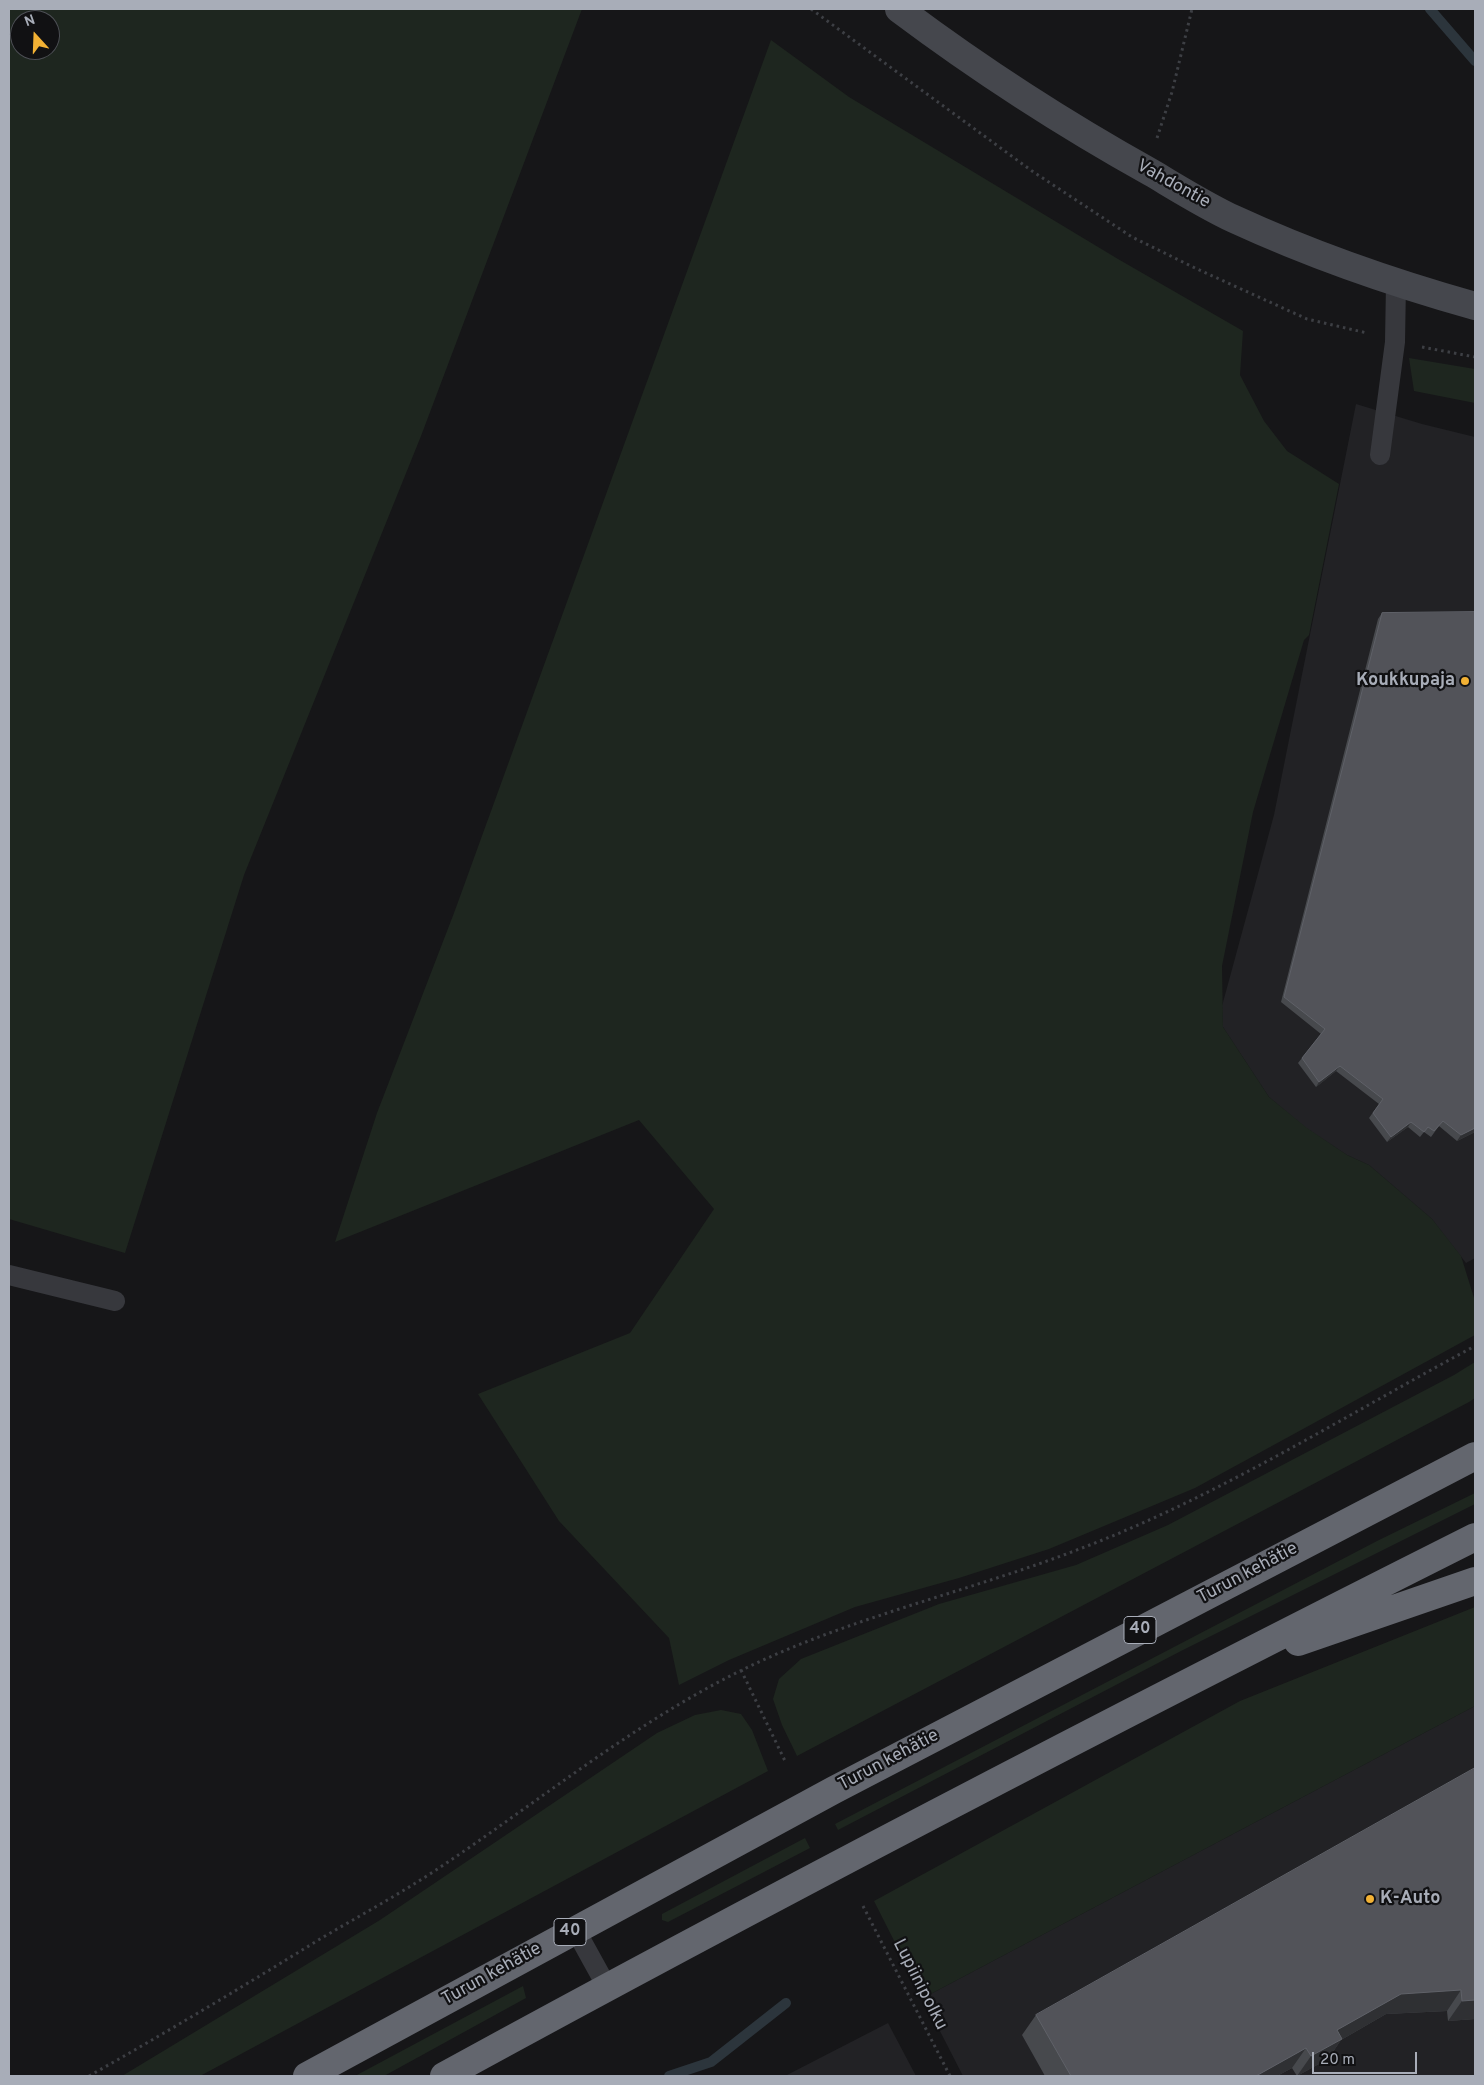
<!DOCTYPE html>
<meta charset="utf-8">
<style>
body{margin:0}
#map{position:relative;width:1484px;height:2085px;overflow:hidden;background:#161618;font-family:Overpass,sans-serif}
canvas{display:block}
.frame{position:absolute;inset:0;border:10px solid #a8adb8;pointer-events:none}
.north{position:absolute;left:10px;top:10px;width:50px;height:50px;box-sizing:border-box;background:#111113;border:1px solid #4d4f55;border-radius:50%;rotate:340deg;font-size:14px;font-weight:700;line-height:20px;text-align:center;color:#a8adb8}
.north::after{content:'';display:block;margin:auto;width:18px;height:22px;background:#f2b134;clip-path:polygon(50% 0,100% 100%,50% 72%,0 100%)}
.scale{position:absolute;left:1312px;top:2052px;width:105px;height:22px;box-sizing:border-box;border:2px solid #a8adb8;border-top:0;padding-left:6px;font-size:15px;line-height:18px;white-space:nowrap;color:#a8adb8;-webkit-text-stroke:4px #111113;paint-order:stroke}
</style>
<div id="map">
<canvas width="1484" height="2085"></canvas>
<div class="frame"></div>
<div class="north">N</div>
<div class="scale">20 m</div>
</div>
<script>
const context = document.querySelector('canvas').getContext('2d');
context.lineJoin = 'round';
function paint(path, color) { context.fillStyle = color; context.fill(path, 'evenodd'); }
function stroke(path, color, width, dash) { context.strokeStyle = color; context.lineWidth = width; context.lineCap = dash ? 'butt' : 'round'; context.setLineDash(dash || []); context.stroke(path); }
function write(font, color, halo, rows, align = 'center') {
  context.font = font + ' Overpass,sans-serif'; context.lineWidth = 4.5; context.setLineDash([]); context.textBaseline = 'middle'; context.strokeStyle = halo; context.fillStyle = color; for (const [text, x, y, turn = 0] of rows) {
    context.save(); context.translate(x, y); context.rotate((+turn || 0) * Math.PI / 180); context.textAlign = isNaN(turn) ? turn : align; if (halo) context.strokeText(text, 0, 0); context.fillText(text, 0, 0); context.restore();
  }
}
const built = new Path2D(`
 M 1356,404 L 1422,424 L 1475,437 L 1475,1258 L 1466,1263 L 1432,1219 L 1369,1165 L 1347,1155 L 1306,1128 L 1269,1097 L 1223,1027 L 1222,1006 L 1274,815 Z
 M 1475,1706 L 1475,2076 L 963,2076 L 923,1998 Z
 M 888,2023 L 916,2076 L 785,2076 Z`);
const green = new Path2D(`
 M 9,9 L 582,9 L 421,436 L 244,875 L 125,1253 L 9,1219 ZM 20,20 L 50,20 L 50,50 L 20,50 Z
 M 771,40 L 849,97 L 1118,259 L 1243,331 L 1240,375 L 1264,421 L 1287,451 L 1339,484 L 1309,635 L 1304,640 L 1253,812 L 1222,966 L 1223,1027 L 1269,1097 L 1307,1128 L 1347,1155 L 1369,1165 L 1432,1219 L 1461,1256 L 1475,1301 L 1475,1335 L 1195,1488 L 1049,1549 L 959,1578 L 855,1607 L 729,1660 L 679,1685 L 669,1638 L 559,1521 L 478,1394 L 630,1333 L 714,1209 L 639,1120 L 335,1242 L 377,1113 L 454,913 Z
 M 1409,358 L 1475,369 L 1475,403 L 1414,391 Z
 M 1475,1362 L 1475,1398 L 1469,1402 L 797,1756 L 782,1725 L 773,1699 L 779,1679 L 801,1659 L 939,1604 L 1076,1565 L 1168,1525 L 1454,1375 Z
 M 1475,1493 L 1475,1504 L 1181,1651 L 838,1830 L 835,1824 L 1377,1541 Z
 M 1475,1607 L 1475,1706 L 923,1998 L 874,1901 L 1240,1701 Z
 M 721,1710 L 741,1714 L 752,1730 L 768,1771 L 200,2076 L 122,2076 L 380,1920 L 657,1733 L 695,1715 Z
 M 805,1838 L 810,1848 L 668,1922 L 662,1920 L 662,1914 Z
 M 523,1986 L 526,1998 L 384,2076 L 355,2076 Z`);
const stream = new Path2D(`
 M 1430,9 L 1475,61
 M 669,2076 L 711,2062 L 786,2003`);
const path = new Path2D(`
 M 811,9 L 1032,171 L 1132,237 L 1195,268 L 1307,319 L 1367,333
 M 1157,138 L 1172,92 L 1192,9
 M 1422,347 L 1475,357
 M 741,1670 L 786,1763
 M 863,1906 L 950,2076
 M 89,2076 C 167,2032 244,1986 320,1939 C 359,1916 398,1895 436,1870 C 537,1803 631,1725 740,1671 C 849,1617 969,1592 1082,1548 C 1219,1496 1346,1415 1475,1346`);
const lane = new Path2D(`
 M 1380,455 L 1395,342 L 1396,284
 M 9,1275 L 115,1301
 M 575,1929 L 607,1987`);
const secondary = new Path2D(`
 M 899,9 C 979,69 1064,124 1152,173 C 1179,189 1206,206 1234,219 C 1312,255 1393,283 1475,306`);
const highway = new Path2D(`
 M 1298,1642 L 1475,1581
 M 307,2076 L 834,1790 L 1475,1456
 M 444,2076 C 784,1890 1129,1711 1475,1537`);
const wall = new Path2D(`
 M 1475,612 L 1475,1132 L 1457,1141 L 1439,1126 L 1431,1137 L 1424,1132 L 1420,1137 L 1408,1127 L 1387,1142 L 1369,1118 L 1379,1104 L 1336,1071 L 1316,1087 L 1298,1063 L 1321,1034 L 1281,1002 L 1378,619 L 1382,613 Z
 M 1475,1768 L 1475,2019 L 1448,2021 L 1447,2011 L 1386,2014 L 1341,2040 L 1328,2059 L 1297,2076 L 1292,2068 L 1277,2076 L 1045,2076 L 1022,2035 L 1036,2015 Z`);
const shadedWall = new Path2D(`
 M 1340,1066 L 1336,1071 L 1316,1087 L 1319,1082 Z
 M 1411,1122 L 1408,1127 L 1387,1142 L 1391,1137 Z
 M 1475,1128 L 1475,1132 L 1457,1141 L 1461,1135 Z
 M 1461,1990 L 1447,2011 L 1386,2014 L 1341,2040 L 1328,2059 L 1297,2076 L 1311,2056 L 1337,2030 L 1401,1994 Z
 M 1475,2000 L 1475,2019 L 1448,2021 L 1462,2001 Z
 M 1306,2048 L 1292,2068 L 1277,2076 L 1256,2076 Z`);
const building = new Path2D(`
 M 1475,612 L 1475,1128 L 1461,1135 L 1443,1121 L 1434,1131 L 1428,1127 L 1424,1132 L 1411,1122 L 1391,1137 L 1373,1113 L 1383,1099 L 1340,1066 L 1319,1082 L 1302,1058 L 1325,1029 L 1284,997 L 1382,613 Z
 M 1475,1768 L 1475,2000 L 1462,2001 L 1461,1990 L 1401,1994 L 1337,2030 L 1342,2039 L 1311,2056 L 1306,2048 L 1256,2076 L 1071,2076 L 1036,2015 Z`);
const markers = [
 [1465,681,5,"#f2b134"],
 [1370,1899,5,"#f2b134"]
];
const shields = [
 [1140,1630,32],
 [570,1932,32]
];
const shieldNames = [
 ["40",1140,1630],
 ["40",570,1932]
];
const streetNames = [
 ["Vahdontie",1173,185,29],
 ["Turun kehätie",1248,1574,-28],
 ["Turun kehätie",889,1761,-28],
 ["Turun kehätie",492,1975,-29],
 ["Lupiinipolku",919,1985,63]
];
const poiNames = [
 ["Koukkupaja",1455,681],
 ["K-Auto",1380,1899,"left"]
];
paint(built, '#222225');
paint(green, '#1e261f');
stroke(stream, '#2c353c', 10);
stroke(path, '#3d3f44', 3, [2.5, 4]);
stroke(lane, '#37383d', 20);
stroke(secondary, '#45474d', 28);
stroke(highway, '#63666e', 28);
paint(wall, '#47494d');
paint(shadedWall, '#2f3033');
paint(building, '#525359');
stroke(building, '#5f6168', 1);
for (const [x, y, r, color] of markers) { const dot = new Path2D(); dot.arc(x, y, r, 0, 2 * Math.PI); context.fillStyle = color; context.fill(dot); stroke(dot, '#111113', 2); }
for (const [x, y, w] of shields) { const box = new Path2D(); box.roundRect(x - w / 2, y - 13.5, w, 27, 4); context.fillStyle = '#111113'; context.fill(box); stroke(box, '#a8adb8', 1); }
write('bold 16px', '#a8adb8', null, shieldNames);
write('18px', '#a8adb8', '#111113', streetNames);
write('bold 18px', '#a8adb8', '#111113', poiNames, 'right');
</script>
